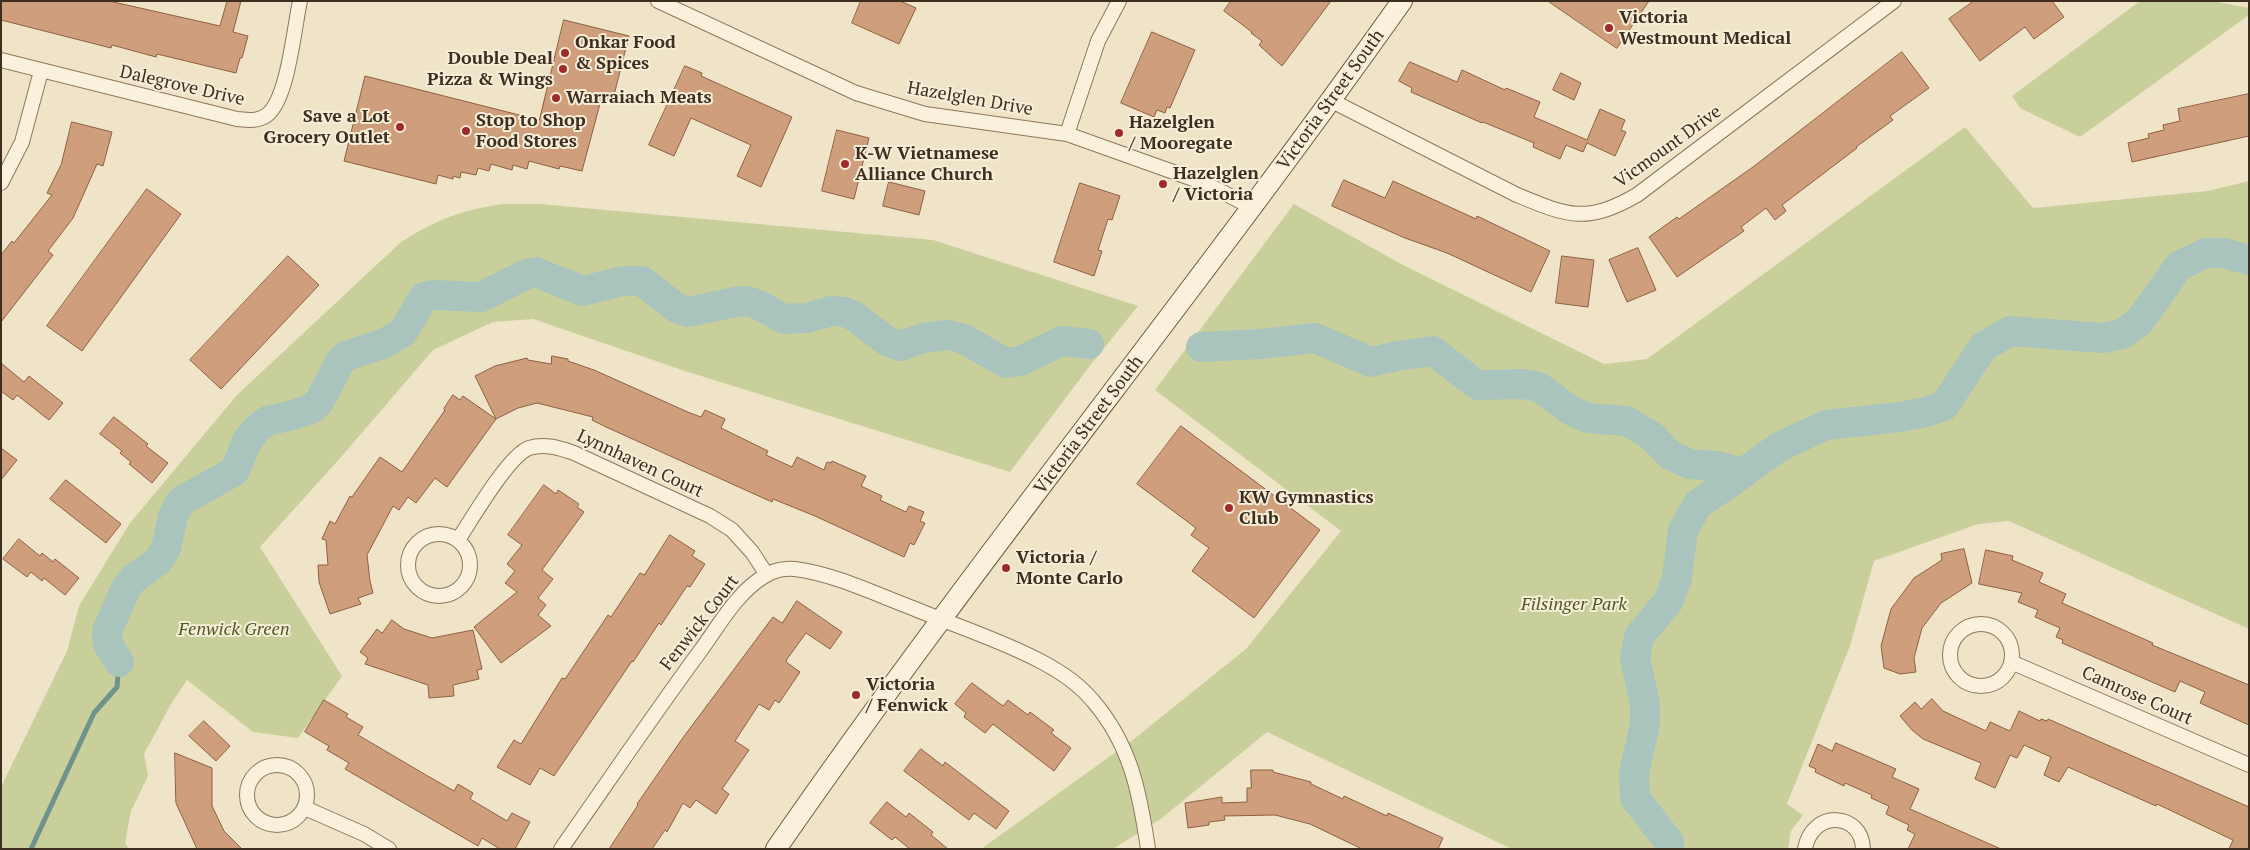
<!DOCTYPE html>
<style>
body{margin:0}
#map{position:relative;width:2250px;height:850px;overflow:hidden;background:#f0e4c8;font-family:"PT Serif",serif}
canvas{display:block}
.frame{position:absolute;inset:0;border:2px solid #3d2e20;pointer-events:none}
</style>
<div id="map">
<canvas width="2250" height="850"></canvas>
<div class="frame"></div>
</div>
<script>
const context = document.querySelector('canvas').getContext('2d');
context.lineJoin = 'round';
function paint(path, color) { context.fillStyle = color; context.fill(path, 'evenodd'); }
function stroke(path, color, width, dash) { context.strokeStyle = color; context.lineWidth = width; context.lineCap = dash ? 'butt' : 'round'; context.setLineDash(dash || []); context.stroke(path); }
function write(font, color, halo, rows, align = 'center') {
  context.font = font + ' "PT Serif",serif'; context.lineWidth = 4; context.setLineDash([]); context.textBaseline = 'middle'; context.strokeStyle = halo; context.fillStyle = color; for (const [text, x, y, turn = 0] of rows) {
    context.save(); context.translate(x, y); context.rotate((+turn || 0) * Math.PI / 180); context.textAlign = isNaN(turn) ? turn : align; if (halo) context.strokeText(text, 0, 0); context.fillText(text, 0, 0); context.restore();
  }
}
const green = new Path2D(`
 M 2140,1 L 2212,1 L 2249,8 L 2249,15 L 2080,137 L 2020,108 L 2012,96 Z
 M 1965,127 L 2033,208 L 2208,191 L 2249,181 L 2249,629 L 2009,521 L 1978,524 L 1874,561 L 1850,646 L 1787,804 L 1803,815 L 1791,831 L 1788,849 L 1512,849 L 1267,732 L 1162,818 L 1113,849 L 981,849 L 1134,739 L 1246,649 L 1341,531 L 1155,390 L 1294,204 L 1401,264 L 1604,364 L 1647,359 Z
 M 503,204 L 540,204 L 933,240 L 1138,306 L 1092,363 L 1010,472 L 685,371 L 533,319 L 493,322 L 433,350 L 342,456 L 260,547 L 342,676 L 298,738 L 253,732 L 187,680 L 171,704 L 144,754 L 148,776 L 131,811 L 125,843 L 129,849 L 1,849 L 1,787 L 67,651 L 79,606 L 130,523 L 237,395 L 400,243 C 435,220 461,210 503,204 Z`);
const stream = new Path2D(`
 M 31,849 L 94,713 L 117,687 L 119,662`);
const river = new Path2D(`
 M 1201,347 L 1261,344 L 1315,338 L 1371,362 L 1397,356 L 1433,351 L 1477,385 L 1524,384 L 1539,387 L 1570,410 L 1588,418 L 1627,421 L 1653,437 L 1670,455 L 1690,464 L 1717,466 L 1744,473
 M 119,662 L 108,644 L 107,631 L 126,588 L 133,579 L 158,561 L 166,548 L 173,516 L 181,501 L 235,471 L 247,441 L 258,428 L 267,421 L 293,415 L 311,409 L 319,402 L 340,362 L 346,356 L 385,343 L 403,332 L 424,297 L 433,295 L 481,297 L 527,274 L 535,272 L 583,291 L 623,281 L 642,281 L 677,308 L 688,312 L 740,301 L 751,302 L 763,307 L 783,319 L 807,318 L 831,311 L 845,312 L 854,316 L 887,341 L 901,346 L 923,338 L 949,335 L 964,339 L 1006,363 L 1020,361 L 1062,341 L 1089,344
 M 1669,849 L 1669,842 L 1635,798 L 1634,773 L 1645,724 L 1645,704 L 1635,659 L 1639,636 L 1668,602 L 1677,578 L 1683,530 L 1698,504 L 1728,484 L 1779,447 L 1826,425 L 1900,417 L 1926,412 L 1944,406 L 1983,347 L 2010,331 L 2103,338 L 2122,334 L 2139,322 L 2179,266 L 2206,253 L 2224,253 L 2249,260`);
const building = new Path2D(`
 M 1,1 L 109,1 L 220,26 L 227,1 L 241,1 L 233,32 L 248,36 L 242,58 L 240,58 L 236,73 L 157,54 L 156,57 L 112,45 L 111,48 L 1,20 Z
 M 861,1 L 900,1 L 916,8 L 899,44 L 852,23 Z
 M 1231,1 L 1331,1 L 1282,66 L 1259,45 L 1262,41 L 1251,33 L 1252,32 L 1224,11 Z
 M 1548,1 L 1649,1 L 1617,48 Z
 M 1974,1 L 2052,1 L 2064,17 L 2034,39 L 2025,27 L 1980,61 L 1949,19 Z
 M 564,20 L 629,36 L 612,103 L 601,100 L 582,171 L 560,166 L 559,169 L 529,161 L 527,169 L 513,165 L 512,170 L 491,164 L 489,171 L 478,168 L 476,175 L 461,172 L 460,178 L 453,176 L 453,179 L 438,175 L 436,184 L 344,161 L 365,76 L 539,120 Z
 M 1152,32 L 1195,50 L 1170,108 L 1167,107 L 1165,113 L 1157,110 L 1154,117 L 1121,103 Z
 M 1902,52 L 1929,88 L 1890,116 L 1893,120 L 1856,147 L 1857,148 L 1782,205 L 1786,211 L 1775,220 L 1766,208 L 1741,227 L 1744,231 L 1677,277 L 1649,237 L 1677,217 L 1679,219 L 1753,167 Z
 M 1410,62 L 1457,82 L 1462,70 L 1505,90 L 1506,88 L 1540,102 L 1534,117 L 1587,140 L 1600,109 L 1625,120 L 1621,130 L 1626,132 L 1615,156 L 1587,143 L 1583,152 L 1566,145 L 1560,159 L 1533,147 L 1534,143 L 1483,122 L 1482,123 L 1411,92 L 1412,88 L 1399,81 Z
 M 685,66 L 702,73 L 701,76 L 792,117 L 761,187 L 737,176 L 751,145 L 691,118 L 674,156 L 649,145 Z
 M 1561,73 L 1581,83 L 1574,100 L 1553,90 Z
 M 2249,94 L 2249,136 L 2132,162 L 2128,143 L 2149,138 L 2148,134 L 2164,130 L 2163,125 L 2180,121 L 2178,109 Z
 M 72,122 L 112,132 L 103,166 L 97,164 L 73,218 L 48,251 L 53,255 L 1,322 L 1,255 L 12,241 L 14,243 L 52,195 L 47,193 L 61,165 Z
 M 837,130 L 869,138 L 854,199 L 822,191 Z
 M 1344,180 L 1385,198 L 1393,181 L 1476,219 L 1477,216 L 1550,251 L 1531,292 L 1447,253 L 1405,238 L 1332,206 Z
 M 889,182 L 925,191 L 919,215 L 883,206 Z
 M 1080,183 L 1120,196 L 1112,220 L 1108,219 L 1098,250 L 1102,251 L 1094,276 L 1054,262 Z
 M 147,189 L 181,214 L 82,351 L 47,326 Z
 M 1638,248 L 1656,290 L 1627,302 L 1609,260 Z
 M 288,256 L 319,285 L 221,389 L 190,360 Z
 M 1562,256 L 1594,260 L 1588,307 L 1556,303 Z
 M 552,356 L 568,359 L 568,361 L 594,370 L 690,413 L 701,417 L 705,410 L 725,419 L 721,428 L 768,451 L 766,455 L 792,467 L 797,457 L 824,470 L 827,462 L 831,463 L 832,461 L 866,476 L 861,486 L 882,496 L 880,500 L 906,512 L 909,506 L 924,512 L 920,521 L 925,523 L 914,545 L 910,543 L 904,557 L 815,516 L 773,499 L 772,502 L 606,427 L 592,420 L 593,417 L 537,403 L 518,408 L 496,419 L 475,376 L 495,366 L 527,358 L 528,360 L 551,364 Z
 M 1,363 L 24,382 L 29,376 L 63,403 L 49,420 L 17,395 L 13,400 L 1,391 Z
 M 453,395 L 460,400 L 463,396 L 496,419 L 447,487 L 435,478 L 416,503 L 408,497 L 399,510 L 393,506 L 367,555 L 370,581 L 373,593 L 358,598 L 361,604 L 330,614 L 319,582 L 318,565 L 328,565 L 326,540 L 322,539 L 330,521 L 335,524 L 350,496 L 352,497 L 380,457 L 402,472 L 445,410 L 444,409 Z
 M 114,417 L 148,444 L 146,446 L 168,463 L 152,483 L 129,464 L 131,462 L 120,453 L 122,451 L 100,434 Z
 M 1181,426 L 1320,530 L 1254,618 L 1192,571 L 1209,548 L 1191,535 L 1196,528 L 1137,484 Z
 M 1,448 L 17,460 L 1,480 Z
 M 66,480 L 121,524 L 106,543 L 50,499 Z
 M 544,485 L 556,494 L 558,490 L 579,504 L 577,507 L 584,512 L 542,570 L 553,579 L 538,598 L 546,605 L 538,615 L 551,626 L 501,663 L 474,627 L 517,592 L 505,583 L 515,571 L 507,564 L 522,545 L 508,535 Z
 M 670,535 L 695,551 L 692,556 L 705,564 L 690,587 L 687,586 L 661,625 L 659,623 L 633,662 L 632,661 L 554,776 L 540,768 L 530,785 L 497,767 L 514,740 L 521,744 L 562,678 L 565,679 L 608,615 L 611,617 L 640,573 L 644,575 Z
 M 19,539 L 40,556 L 42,553 L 53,562 L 55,559 L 79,578 L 65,595 L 44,578 L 42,581 L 31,572 L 27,577 L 3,559 Z
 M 1964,549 L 1972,583 L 1941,603 L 1922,628 L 1914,658 L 1916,672 L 1900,674 L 1884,668 L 1881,646 L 1891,609 L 1914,578 L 1942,560 L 1941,554 Z
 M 1986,550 L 2013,556 L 2012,560 L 2043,573 L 2039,582 L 2066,594 L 2062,603 L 2153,643 L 2152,645 L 2249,685 L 2249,725 L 2200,703 L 2205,692 L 2180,681 L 2175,692 L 2062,643 L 2063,640 L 2056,637 L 2060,628 L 2035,617 L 2038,610 L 2018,602 L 2022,593 L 1979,584 Z
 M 797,601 L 842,632 L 830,649 L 806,633 L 787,659 L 786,662 L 800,672 L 779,703 L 775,700 L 769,710 L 759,704 L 735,741 L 749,750 L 722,789 L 729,794 L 716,814 L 696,800 L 690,808 L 683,803 L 667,832 L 665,830 L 652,849 L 609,849 L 638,805 L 637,804 L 682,739 L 773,617 L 782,623 Z
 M 392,620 L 404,629 L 432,638 L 473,630 L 482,669 L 477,670 L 479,679 L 453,685 L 454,696 L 429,698 L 428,685 L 365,664 L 368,658 L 360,652 L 377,629 L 382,633 Z
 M 972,683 L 1003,706 L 1008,700 L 1028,715 L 1030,712 L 1054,730 L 1051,733 L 1071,748 L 1054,771 L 993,724 L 985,733 L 964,717 L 966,713 L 955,704 Z
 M 1932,699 L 1943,711 L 1986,731 L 1990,722 L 2010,731 L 2019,711 L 2040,721 L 2041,719 L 2047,721 L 2048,719 L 2249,807 L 2249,849 L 2229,849 L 2233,840 L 2157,804 L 2156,806 L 2068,767 L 2059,782 L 2044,775 L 2051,757 L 2024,745 L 2017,758 L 2010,755 L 1995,788 L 1975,779 L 1981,763 L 1923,739 L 1912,730 L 1900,716 L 1915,702 L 1921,709 Z
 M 324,700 L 348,714 L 346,717 L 363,727 L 358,735 L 426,775 L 454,791 L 458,784 L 473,793 L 470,799 L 507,821 L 512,813 L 530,822 L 515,849 L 500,849 L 482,838 L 478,846 L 345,769 L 349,763 L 327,750 L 329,746 L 305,732 Z
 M 204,721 L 230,746 L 216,761 L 189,736 Z
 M 1836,743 L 1896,769 L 1892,777 L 1919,789 L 1910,809 L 2001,849 L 1908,849 L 1915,834 L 1907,830 L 1909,825 L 1886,814 L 1889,806 L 1871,798 L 1872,795 L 1845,783 L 1844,786 L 1815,772 L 1816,769 L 1809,766 L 1818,744 L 1832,751 Z
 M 921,749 L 943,766 L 945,762 L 1009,811 L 996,829 L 974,813 L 969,820 L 904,771 Z
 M 175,753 L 212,768 L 212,806 L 224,831 L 242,849 L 197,849 L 176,803 Z
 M 1251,770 L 1273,770 L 1273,772 L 1311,782 L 1311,784 L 1343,799 L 1344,796 L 1387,816 L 1388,813 L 1443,838 L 1438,849 L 1362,849 L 1310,824 L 1275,815 L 1224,816 L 1225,820 L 1209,822 L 1209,825 L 1188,828 L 1185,803 L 1222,797 L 1222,803 L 1247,802 L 1247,788 L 1251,788 Z
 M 887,802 L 906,817 L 909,813 L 933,832 L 931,835 L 948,849 L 910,849 L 895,837 L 892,840 L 870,823 Z`);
const minor = new Path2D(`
 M 658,1 L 856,93 L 925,114 L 1067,134 L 1207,184 L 1253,208
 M 1,60 L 237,119 C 247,120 257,122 267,115 C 288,99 294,28 300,1
 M 1332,101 L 1517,195 C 1568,216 1586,224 1637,195 L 1894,1
 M 1067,134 L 1098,41 L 1119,1
 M 1,183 L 22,142 L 41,71
 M408 565a31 31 0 1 1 62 0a31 31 0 1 1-62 0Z
 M 458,540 C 472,519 508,456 529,448 C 544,443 560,448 574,453 L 710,516 L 732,530 L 752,552 L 767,575
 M1950 655a31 31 0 1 1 62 0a31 31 0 1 1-62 0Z
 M 2011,662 L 2249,765
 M247 795a30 30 0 1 1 60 0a30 30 0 1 1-60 0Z
 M 305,808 L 364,834 L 389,849
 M 561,849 C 608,782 653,715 701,650 C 720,624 737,592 766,575 C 775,570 784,568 795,569 C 834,574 873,593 910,607 C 953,625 1001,640 1042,662 C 1061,672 1079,684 1093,701 C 1131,745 1140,794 1148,849
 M 1805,849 C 1812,809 1862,812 1863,849`);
const secondary = new Path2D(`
 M 776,849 C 976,560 1199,288 1402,1`);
const markers = [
 [1609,28,5,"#9e2a2b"],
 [565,53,5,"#9e2a2b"],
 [563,69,5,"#9e2a2b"],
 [556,98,5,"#9e2a2b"],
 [400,127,5,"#9e2a2b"],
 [466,131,5,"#9e2a2b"],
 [1119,133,5,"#9e2a2b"],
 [845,164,5,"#9e2a2b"],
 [1163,184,5,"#9e2a2b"],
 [1229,508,5,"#9e2a2b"],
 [1006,568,5,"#9e2a2b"],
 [856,695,5,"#9e2a2b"]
];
const poiNames = [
 ["Victoria",1619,18],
 ["Westmount Medical",1619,39],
 ["Onkar Food",575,43],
 ["& Spices",575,64],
 ["Double Deal",553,59,"right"],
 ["Pizza & Wings",553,80,"right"],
 ["Warraiach Meats",566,98],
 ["Save a Lot",390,117,"right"],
 ["Grocery Outlet",390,138,"right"],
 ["Stop to Shop",476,121],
 ["Food Stores",476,142],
 ["Hazelglen",1129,123],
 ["/ Mooregate",1129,144],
 ["K-W Vietnamese",855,154],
 ["Alliance Church",855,175],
 ["Hazelglen",1173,174],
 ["/ Victoria",1173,195],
 ["KW Gymnastics",1239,498],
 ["Club",1239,519],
 ["Victoria /",1016,558],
 ["Monte Carlo",1016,579],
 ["Victoria",866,685],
 ["/ Fenwick",866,706]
];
const streetNames = [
 ["Dalegrove Drive",182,86,13],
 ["Hazelglen Drive",970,99,10],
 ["Victoria Street South",1331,100,-54],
 ["Vicmount Drive",1668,147,-36],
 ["Victoria Street South",1089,425,-53],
 ["Lynnhaven Court",640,464,25],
 ["Fenwick Court",700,623,-52],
 ["Camrose Court",2137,696,24]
];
const parkNames = [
 ["Filsinger Park",1574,605],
 ["Fenwick Green",234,630]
];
paint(green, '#c9cf9b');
stroke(stream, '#6f938a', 5);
stroke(river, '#a9c4bc', 30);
paint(building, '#cf9f7d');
stroke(building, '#8d5f41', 1);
stroke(minor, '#8d765c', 16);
stroke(secondary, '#6f573f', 22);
stroke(minor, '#faf1dc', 14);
stroke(secondary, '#faf1dc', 20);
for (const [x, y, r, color] of markers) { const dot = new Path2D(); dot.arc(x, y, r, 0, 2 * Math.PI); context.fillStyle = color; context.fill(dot); stroke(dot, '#f7eed8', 2); }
write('bold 18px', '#3d2e20', '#f7eed8', poiNames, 'left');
write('18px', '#3d2e20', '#f7eed8', streetNames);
write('italic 18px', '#4d5a26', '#f7eed8', parkNames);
</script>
